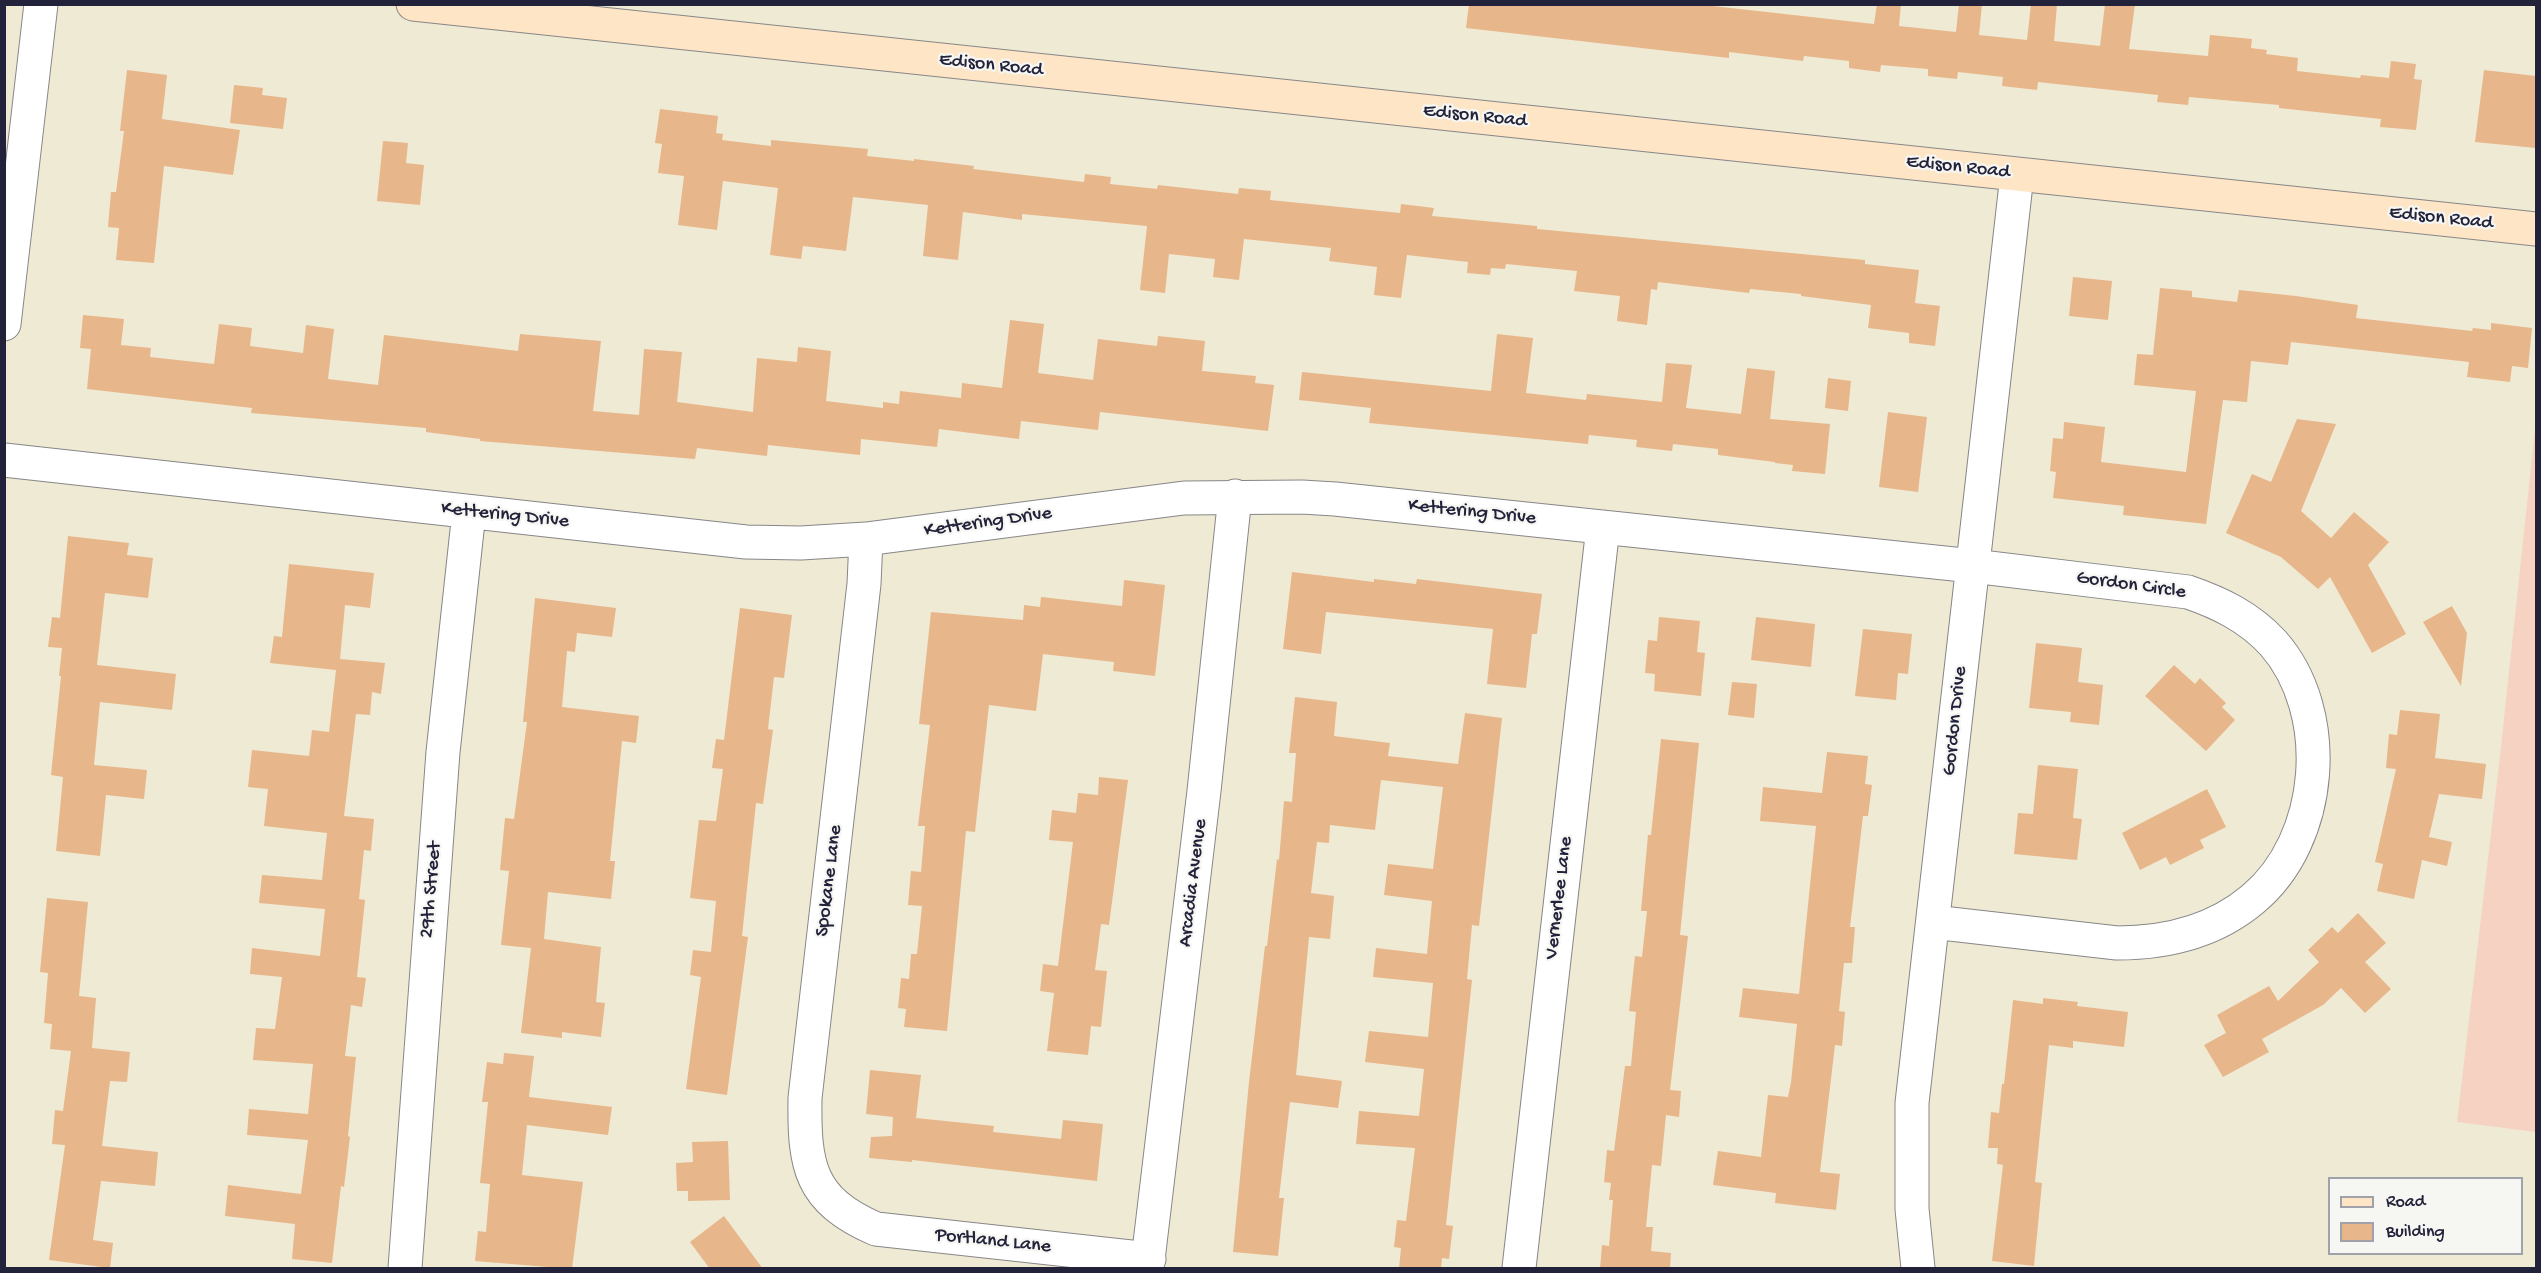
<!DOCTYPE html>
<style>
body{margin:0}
#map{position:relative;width:2541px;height:1273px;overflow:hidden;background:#efead4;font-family:"Gochi Hand",sans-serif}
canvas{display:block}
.frame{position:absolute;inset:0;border:6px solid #22223b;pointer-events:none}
.legend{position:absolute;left:2328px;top:1177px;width:195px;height:78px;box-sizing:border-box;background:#f6f6f2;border:2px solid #a1a1a9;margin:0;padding:8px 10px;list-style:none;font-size:18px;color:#22223b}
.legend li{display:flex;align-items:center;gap:12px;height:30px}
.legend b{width:30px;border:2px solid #a1a1a9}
</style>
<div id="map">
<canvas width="2541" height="1273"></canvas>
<div class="frame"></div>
<ul class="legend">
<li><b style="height:8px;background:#fde5c5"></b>Road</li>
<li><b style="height:16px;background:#e8b68b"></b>Building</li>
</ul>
</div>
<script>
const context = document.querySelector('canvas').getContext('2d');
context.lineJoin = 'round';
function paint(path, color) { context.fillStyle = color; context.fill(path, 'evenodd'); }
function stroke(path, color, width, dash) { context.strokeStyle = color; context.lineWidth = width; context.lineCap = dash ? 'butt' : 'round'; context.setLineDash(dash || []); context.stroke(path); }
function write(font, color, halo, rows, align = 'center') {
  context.font = font + ' "Gochi Hand",sans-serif'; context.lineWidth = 4.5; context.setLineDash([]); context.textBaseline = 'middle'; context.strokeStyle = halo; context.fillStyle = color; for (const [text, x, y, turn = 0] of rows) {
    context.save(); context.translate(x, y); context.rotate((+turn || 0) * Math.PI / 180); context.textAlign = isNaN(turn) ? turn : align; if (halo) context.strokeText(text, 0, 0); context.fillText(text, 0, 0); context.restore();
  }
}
const built = new Path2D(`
 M 2536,420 L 2536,1132 L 2457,1122 L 2499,765 Z`);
const building = new Path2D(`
 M 1469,4 L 1695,4 L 1874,24 L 1877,4 L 1901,4 L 1899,26 L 1956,32 L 1959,4 L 1982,4 L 1979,35 L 2027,40 L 2031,4 L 2057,4 L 2054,41 L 2100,46 L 2105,4 L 2135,4 L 2129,49 L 2208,56 L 2210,35 L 2252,39 L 2251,48 L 2267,50 L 2266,54 L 2298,58 L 2297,71 L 2360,78 L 2361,75 L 2389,78 L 2391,61 L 2416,64 L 2414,79 L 2422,80 L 2416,130 L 2380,127 L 2381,119 L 2279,108 L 2279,105 L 2189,97 L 2188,105 L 2157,102 L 2158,95 L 2038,82 L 2037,90 L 2002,86 L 2003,77 L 1958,72 L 1957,79 L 1928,76 L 1928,69 L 1881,65 L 1880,72 L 1849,68 L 1849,61 L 1804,56 L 1803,61 L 1729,52 L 1729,58 L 1466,28 Z
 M 127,70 L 167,75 L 162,119 L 240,130 L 233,175 L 164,166 L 154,263 L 116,260 L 119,228 L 108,227 L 111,192 L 116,192 L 124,131 L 120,131 Z
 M 2484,70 L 2536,76 L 2536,148 L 2475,142 Z
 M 234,85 L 263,88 L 262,95 L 287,98 L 283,129 L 230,123 Z
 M 660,109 L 718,116 L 716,133 L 723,134 L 722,140 L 771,146 L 771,140 L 868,149 L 867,156 L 914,161 L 914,159 L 974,166 L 973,169 L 1084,182 L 1085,174 L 1111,177 L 1110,184 L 1157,189 L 1158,185 L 1238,194 L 1239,188 L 1271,191 L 1270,200 L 1400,213 L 1401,204 L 1434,208 L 1432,216 L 1537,226 L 1537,229 L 1865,260 L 1865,264 L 1919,270 L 1915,303 L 1940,306 L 1935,346 L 1909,343 L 1909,333 L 1868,328 L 1871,305 L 1801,296 L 1801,294 L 1750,289 L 1749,293 L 1658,282 L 1657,290 L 1651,289 L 1647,325 L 1617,321 L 1620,296 L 1574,291 L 1577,271 L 1506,264 L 1505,269 L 1491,268 L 1490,275 L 1467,273 L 1468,262 L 1407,255 L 1401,298 L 1374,295 L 1377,267 L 1329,261 L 1331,248 L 1244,239 L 1239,280 L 1213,277 L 1215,259 L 1169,254 L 1165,293 L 1140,290 L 1147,226 L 1022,214 L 1022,220 L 963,212 L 958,260 L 923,256 L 928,205 L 853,197 L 846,251 L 803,246 L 801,259 L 770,255 L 778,188 L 723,181 L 717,230 L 678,225 L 684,176 L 658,173 L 662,144 L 655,143 Z
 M 383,141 L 408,143 L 406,163 L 424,165 L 420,205 L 377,201 Z
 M 2073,277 L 2112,281 L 2108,320 L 2069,316 Z
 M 2160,288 L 2192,291 L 2192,297 L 2237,302 L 2239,290 L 2296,296 L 2358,305 L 2356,318 L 2472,331 L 2473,328 L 2491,330 L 2491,323 L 2532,328 L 2528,368 L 2512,366 L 2510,382 L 2467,377 L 2469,362 L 2291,342 L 2288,365 L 2251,361 L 2247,402 L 2223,400 L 2206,524 L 2123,515 L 2124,506 L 2053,498 L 2056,472 L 2050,471 L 2053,438 L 2063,439 L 2064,422 L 2105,427 L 2101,462 L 2186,472 L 2196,391 L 2134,385 L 2137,354 L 2153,355 Z
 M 83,315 L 124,319 L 121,345 L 151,348 L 150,357 L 214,364 L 219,324 L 252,328 L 250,346 L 303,353 L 306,325 L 334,329 L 328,379 L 378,385 L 384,335 L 518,351 L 520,334 L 601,341 L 593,411 L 639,415 L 644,349 L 682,352 L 677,402 L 753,412 L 757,358 L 797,362 L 798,347 L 831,351 L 826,401 L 883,408 L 883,402 L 899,404 L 900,391 L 961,398 L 962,383 L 1002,388 L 1010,320 L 1044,324 L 1038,373 L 1093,380 L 1098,339 L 1157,346 L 1158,336 L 1205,341 L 1202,371 L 1256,376 L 1255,383 L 1274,385 L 1268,431 L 1100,412 L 1098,430 L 1021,421 L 1019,439 L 939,429 L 937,447 L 861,439 L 860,455 L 768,445 L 767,456 L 697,448 L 695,459 L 480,441 L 480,439 L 426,432 L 426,428 L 251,413 L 252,408 L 87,389 L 91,349 L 80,348 Z
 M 1497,334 L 1533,338 L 1526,393 L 1586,400 L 1587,394 L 1662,402 L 1666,363 L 1692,365 L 1686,408 L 1741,414 L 1747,368 L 1775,371 L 1770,419 L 1830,424 L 1825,474 L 1792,471 L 1793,465 L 1775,463 L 1775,462 L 1718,455 L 1718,449 L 1673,444 L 1672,451 L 1636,447 L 1637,440 L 1589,435 L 1588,444 L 1369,423 L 1371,408 L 1299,400 L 1302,372 L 1491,391 Z
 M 1828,378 L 1851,381 L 1848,411 L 1825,408 Z
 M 1888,412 L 1927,417 L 1918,492 L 1879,487 Z
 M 2297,419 L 2336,424 L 2301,511 L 2331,538 L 2354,512 L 2389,542 L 2368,565 L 2406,634 L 2372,653 L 2330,577 L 2318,589 L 2281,557 L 2226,533 L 2252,474 L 2271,482 Z
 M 68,536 L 129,543 L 127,555 L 153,558 L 148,598 L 105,593 L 97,665 L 176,674 L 172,710 L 100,702 L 94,765 L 147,770 L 144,799 L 106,795 L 100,856 L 56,851 L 63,777 L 51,775 L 61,676 L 59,676 L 62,648 L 48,647 L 52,617 L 60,618 Z
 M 289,564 L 374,573 L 370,608 L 345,605 L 340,659 L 385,663 L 381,694 L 372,692 L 370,715 L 356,714 L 344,816 L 374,819 L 371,851 L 364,850 L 359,899 L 365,900 L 357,977 L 366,978 L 362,1007 L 351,1005 L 345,1056 L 356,1057 L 348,1136 L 350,1137 L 344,1187 L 341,1186 L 332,1263 L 292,1259 L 295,1224 L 225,1216 L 228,1185 L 301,1194 L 308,1140 L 247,1135 L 249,1109 L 308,1114 L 313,1064 L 253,1060 L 256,1028 L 275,1029 L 282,977 L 250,974 L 252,948 L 320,956 L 325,909 L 259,903 L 262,875 L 322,880 L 327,833 L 264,826 L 268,789 L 248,787 L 252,750 L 309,756 L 312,730 L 329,732 L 336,670 L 270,663 L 274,636 L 282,637 Z
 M 1292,572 L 1374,582 L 1374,579 L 1416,584 L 1417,579 L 1542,594 L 1537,634 L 1532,634 L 1526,688 L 1487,684 L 1493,629 L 1326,612 L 1321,654 L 1283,649 Z
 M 1124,580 L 1165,585 L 1155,676 L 1113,671 L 1114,662 L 1043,654 L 1036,711 L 989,705 L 975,832 L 966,831 L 947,1031 L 904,1027 L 906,1009 L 898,1008 L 901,978 L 909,979 L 911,954 L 917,954 L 922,906 L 908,905 L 911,871 L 921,872 L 925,826 L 918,826 L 930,725 L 919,724 L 931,612 L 1023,620 L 1024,605 L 1040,607 L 1041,597 L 1122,606 Z
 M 535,598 L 616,608 L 612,637 L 577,633 L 575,652 L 567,651 L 562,707 L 639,716 L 636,743 L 622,741 L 610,861 L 615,861 L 611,899 L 548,892 L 544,939 L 601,947 L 596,1002 L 605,1003 L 601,1037 L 562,1032 L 562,1038 L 521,1033 L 531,948 L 501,945 L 509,871 L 500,870 L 505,818 L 514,819 L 527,722 L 523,722 Z
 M 2452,606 L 2467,633 L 2461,686 L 2423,622 Z
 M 740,608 L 792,615 L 784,678 L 774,677 L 768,729 L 773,730 L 763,804 L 756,803 L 742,936 L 748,937 L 727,1095 L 686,1089 L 701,977 L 690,975 L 693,950 L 711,952 L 716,901 L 690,898 L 699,820 L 716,821 L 723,769 L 712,768 L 716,739 L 724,740 Z
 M 1659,617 L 1700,621 L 1697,652 L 1705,653 L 1701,696 L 1654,691 L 1655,674 L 1645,673 L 1648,640 L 1657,641 Z
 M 1756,617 L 1815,624 L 1811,667 L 1751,660 Z
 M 1863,629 L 1912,634 L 1908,674 L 1898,673 L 1896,700 L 1855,696 Z
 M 2036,643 L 2082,648 L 2078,682 L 2103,685 L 2099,725 L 2070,722 L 2071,712 L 2029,708 Z
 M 2174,665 L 2195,684 L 2200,678 L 2226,703 L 2222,707 L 2235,720 L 2206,751 L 2145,696 Z
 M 1732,682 L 1757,684 L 1754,718 L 1728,715 Z
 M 1295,697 L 1337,702 L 1334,736 L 1390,743 L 1388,756 L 1458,764 L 1465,713 L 1502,718 L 1479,926 L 1472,925 L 1467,979 L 1472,980 L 1446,1225 L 1453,1226 L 1449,1259 L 1442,1258 L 1441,1269 L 1399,1269 L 1401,1248 L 1394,1247 L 1397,1220 L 1406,1221 L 1415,1148 L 1356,1144 L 1359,1111 L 1419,1116 L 1424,1069 L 1365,1062 L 1369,1031 L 1428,1037 L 1433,983 L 1373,977 L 1376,948 L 1427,954 L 1432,901 L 1384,895 L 1388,864 L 1433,869 L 1443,787 L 1381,780 L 1375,830 L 1330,825 L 1329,843 L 1317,842 L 1311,893 L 1334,896 L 1330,939 L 1309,937 L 1296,1075 L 1342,1081 L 1338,1108 L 1290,1102 L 1279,1198 L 1284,1198 L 1278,1256 L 1233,1252 L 1249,1082 L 1265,946 L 1267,946 L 1277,859 L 1279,860 L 1284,801 L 1292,802 L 1296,753 L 1289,753 Z
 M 2400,710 L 2440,714 L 2435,758 L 2486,764 L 2482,799 L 2439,794 L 2429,837 L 2452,842 L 2447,866 L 2422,860 L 2414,899 L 2377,891 L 2383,864 L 2375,862 L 2396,769 L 2386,768 L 2389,734 L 2397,735 Z
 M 1661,739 L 1699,743 L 1680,935 L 1688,936 L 1670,1090 L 1681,1091 L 1679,1117 L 1666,1115 L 1661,1166 L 1652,1165 L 1646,1227 L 1653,1227 L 1651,1251 L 1671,1253 L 1670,1269 L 1600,1269 L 1602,1245 L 1609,1246 L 1613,1200 L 1609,1200 L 1611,1183 L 1604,1182 L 1607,1150 L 1614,1151 L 1625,1066 L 1631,1066 L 1636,1012 L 1629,1011 L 1635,956 L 1642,957 L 1647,911 L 1641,911 L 1648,835 L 1651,835 Z
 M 1827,752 L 1868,756 L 1865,784 L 1872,785 L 1868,816 L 1863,816 L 1850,927 L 1855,927 L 1852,963 L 1844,963 L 1839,1011 L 1845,1012 L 1842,1046 L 1835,1045 L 1820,1172 L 1840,1174 L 1836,1210 L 1775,1203 L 1776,1193 L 1713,1185 L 1718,1151 L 1761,1157 L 1768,1095 L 1788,1097 L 1791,1082 L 1797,1024 L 1739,1017 L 1743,988 L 1799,994 L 1816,826 L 1760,821 L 1763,787 L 1822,793 Z
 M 2038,765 L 2078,769 L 2073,818 L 2082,819 L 2077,860 L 2014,854 L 2018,813 L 2033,814 Z
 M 1099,777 L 1128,780 L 1109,925 L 1101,924 L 1095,970 L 1107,971 L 1101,1027 L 1091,1026 L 1088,1055 L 1047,1051 L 1054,993 L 1040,991 L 1043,964 L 1058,966 L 1073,842 L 1049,840 L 1052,810 L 1076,813 L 1078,793 L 1098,795 Z
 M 2207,789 L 2226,827 L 2200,840 L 2204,848 L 2170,865 L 2166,857 L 2140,870 L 2122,833 Z
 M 47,898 L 88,902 L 79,996 L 96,998 L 92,1048 L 130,1052 L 127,1082 L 110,1081 L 102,1146 L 158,1152 L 155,1186 L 101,1181 L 93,1240 L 113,1243 L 110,1268 L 49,1260 L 65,1145 L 52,1144 L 55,1110 L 63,1111 L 71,1051 L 50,1049 L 52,1024 L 44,1023 L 48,973 L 40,972 Z
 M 2358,913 L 2386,943 L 2365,962 L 2391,989 L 2365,1013 L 2341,988 L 2323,1005 L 2262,1039 L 2269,1052 L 2223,1077 L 2204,1045 L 2226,1033 L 2217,1015 L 2269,986 L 2278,1001 L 2319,962 L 2308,950 L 2332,927 L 2338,933 Z
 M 2043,998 L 2078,1002 L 2077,1006 L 2128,1012 L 2124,1047 L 2073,1041 L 2073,1048 L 2049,1045 L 2035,1182 L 2042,1183 L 2034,1266 L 1992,1261 L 2003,1165 L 1997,1164 L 1998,1148 L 1988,1148 L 1991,1112 L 1999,1113 L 2002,1084 L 2004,1084 L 2013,1000 L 2043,1004 Z
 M 504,1053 L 534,1056 L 529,1097 L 612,1107 L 608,1135 L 527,1125 L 522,1175 L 583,1182 L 572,1269 L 475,1261 L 478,1231 L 486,1232 L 490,1184 L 480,1183 L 488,1102 L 482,1102 L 487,1062 L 503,1064 Z
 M 870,1070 L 921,1075 L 916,1118 L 994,1126 L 993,1132 L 1061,1139 L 1063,1120 L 1103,1124 L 1097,1181 L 912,1160 L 912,1162 L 869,1158 L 871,1137 L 892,1136 L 893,1117 L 866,1114 Z
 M 728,1141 L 730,1200 L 688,1201 L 688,1191 L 677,1191 L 676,1163 L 693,1162 L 692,1142 Z
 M 724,1216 L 763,1269 L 710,1269 L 690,1242 Z`);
const minor = new Path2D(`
 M 4,460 L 746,542 L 801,543 L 866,539 L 1184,498 L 1302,497 L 1335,499 L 1973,566 L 2188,592 C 2220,603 2249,617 2273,643 C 2334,712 2324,840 2253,899 C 2214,932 2166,943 2117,943 L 1933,922
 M 866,539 L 864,584 L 805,1098 C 804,1166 809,1200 876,1229 L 1149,1259
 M 405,1268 L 443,752 L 469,512
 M 1147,1268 L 1204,791 L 1235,496
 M 1519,1268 L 1603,527
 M 1918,1268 L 1912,1209 L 1912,1103 L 2017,175`);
const tertiary = new Path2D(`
 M 4,324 L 41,4`);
const secondary = new Path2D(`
 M 413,4 L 2536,229`);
const streetNames = [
 ["Edison Road",991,66,6],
 ["Edison Road",1475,117,6],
 ["Edison Road",1958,168,6],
 ["Edison Road",2441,219,6],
 ["Kettering Drive",1472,513,6],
 ["Kettering Drive",505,516,6],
 ["Kettering Drive",988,523,-8],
 ["Gordon Circle",2131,586,8],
 ["Gordon Drive",1956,721,-84],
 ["Spokane Lane",830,881,-83],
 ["Arcadia Avenue",1194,883,-83],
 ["29th Street",432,890,-85],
 ["Vernerlee Lane",1560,898,-83],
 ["Portland Lane",993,1242,6]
];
paint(built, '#f6d2c3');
paint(building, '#e8b68b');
stroke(minor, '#888688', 35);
stroke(tertiary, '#888688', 35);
stroke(secondary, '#888688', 35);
stroke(minor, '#fff', 33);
stroke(tertiary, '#fff', 33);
stroke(secondary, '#fde5c5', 33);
write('20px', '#22223b', '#f6f6f2', streetNames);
</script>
